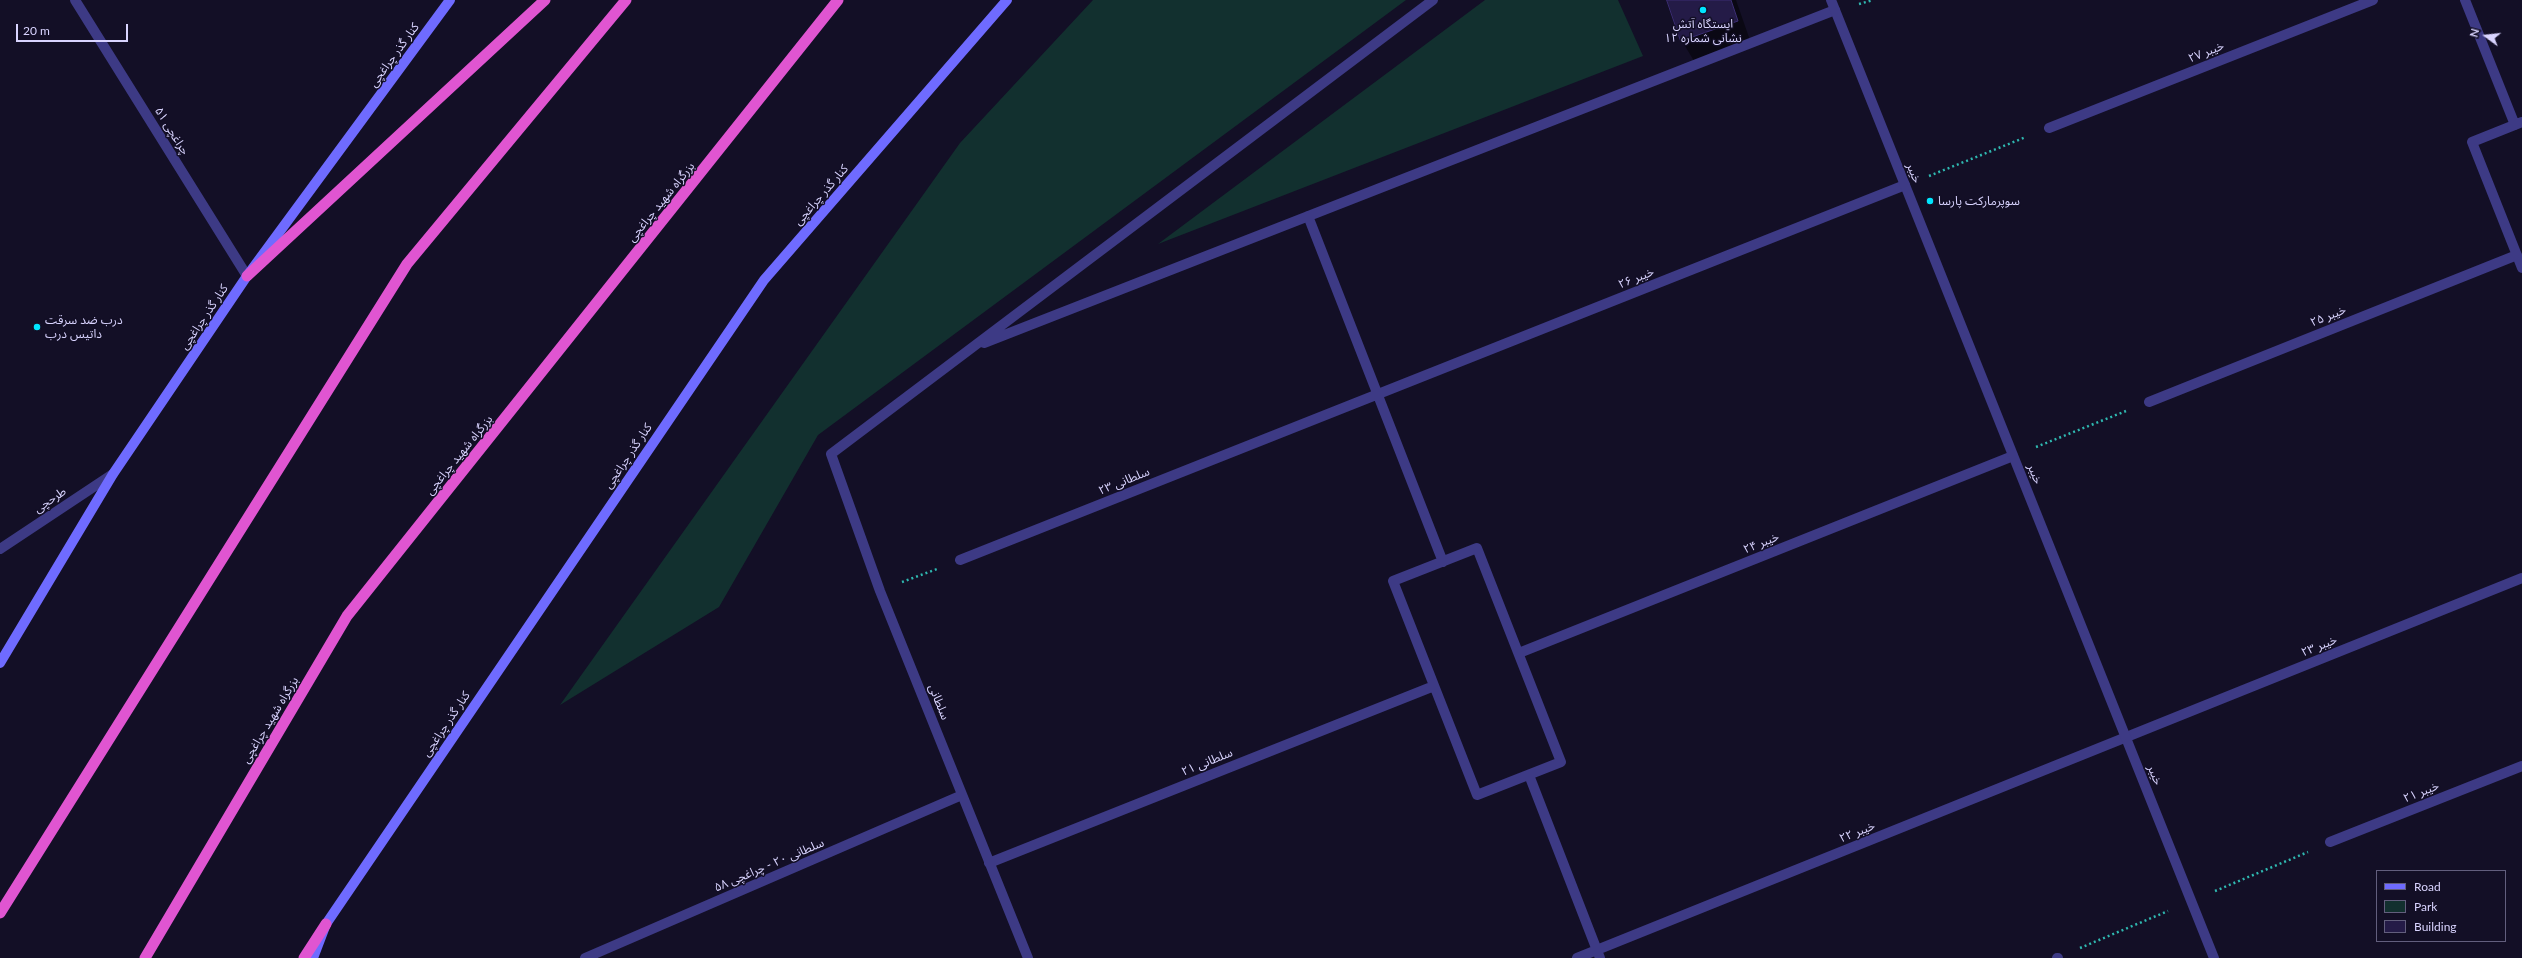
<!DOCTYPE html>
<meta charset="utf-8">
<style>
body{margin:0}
#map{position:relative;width:2522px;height:958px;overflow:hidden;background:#130f26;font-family:Lato,sans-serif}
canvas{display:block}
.legend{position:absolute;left:2376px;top:870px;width:130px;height:72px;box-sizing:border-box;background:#130f26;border:1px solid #625e7d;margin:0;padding:5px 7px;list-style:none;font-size:12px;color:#d9d4ff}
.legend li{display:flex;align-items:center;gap:8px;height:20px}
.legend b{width:20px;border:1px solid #625e7d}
.north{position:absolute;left:2466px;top:16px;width:40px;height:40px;-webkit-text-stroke:3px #130f26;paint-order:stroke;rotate:285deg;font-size:11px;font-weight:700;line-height:16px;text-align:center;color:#d9d4ff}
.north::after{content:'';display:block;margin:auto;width:14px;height:18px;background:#d9d4ff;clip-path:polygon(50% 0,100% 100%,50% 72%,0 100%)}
.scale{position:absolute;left:16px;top:24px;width:112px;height:18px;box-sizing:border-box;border:2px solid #d9d4ff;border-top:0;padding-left:5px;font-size:12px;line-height:14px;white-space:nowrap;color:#d9d4ff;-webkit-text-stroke:3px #130f26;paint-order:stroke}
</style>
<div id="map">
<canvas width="2522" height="958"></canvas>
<ul class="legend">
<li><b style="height:5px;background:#6f6bff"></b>Road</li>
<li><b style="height:11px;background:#12302f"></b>Park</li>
<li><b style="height:11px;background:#241b47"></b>Building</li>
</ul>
<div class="north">N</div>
<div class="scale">20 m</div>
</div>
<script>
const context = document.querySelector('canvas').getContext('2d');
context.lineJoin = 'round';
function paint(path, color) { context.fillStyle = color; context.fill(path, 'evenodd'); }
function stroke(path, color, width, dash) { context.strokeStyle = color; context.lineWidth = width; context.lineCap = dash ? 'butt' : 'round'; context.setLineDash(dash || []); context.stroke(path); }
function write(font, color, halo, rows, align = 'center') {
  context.font = font + ' Lato,"Noto Sans Arabic",sans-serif'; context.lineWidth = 3; context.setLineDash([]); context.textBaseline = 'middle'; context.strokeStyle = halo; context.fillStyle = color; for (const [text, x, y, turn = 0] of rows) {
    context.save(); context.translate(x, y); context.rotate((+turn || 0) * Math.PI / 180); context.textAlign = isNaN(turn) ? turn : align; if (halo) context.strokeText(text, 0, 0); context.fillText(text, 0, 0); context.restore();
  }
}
const green = new Path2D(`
 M 1093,0 L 1406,0 L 818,435 L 719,607 L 560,705 L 960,143 Z
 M 1485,0 L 1618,0 L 1643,56 L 1158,244 Z`);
const shadow = new Path2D(`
 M 1668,0 L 1736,0 L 1752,46 L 1697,66 L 1682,41 Z`);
const building = new Path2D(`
 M 1667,0 L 1731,0 L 1738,21 L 1681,41 Z`);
const path = new Path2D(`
 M 1859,4 L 1873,0
 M 1929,176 L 2026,137
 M 2036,447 L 2126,411
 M 902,582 L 937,569
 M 2215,891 L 2308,852
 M 2080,948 L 2168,911`);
const minor = new Path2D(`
 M 75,0 L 247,276
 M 2465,0 L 2515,125
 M 2522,122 L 2472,142 L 2522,268
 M 2049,128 L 2373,0
 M 1308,216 L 1443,562
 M 984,343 L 1835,10
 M 2149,402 L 2517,255
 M 1477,548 L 1561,762 L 1477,795 L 1393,581 Z
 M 960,560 L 1905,185
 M 1519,653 L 2013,456
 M 1529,775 L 1600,958
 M 2330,842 L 2522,766
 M 989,863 L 1434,686
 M 585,958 L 962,795
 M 1028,958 L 880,591 L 831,454 L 1433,0
 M 1577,958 L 2522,578
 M 2057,958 L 2058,958`);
const tertiary = new Path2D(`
 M 1831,0 L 2214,958
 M 0,549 L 113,474`);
const secondary = new Path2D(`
 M 0,663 L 113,474 L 247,276 L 450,0
 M 313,958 L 326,924 L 764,280 L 1007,0`);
const trunk = new Path2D(`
 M 247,276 L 545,0
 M 0,913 L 407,264 L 626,0
 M 145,958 L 347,616 L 838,0
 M 304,958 L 326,924`);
const markers = [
 [1703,10,4,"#00e5ff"],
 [1930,201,4,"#00e5ff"],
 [37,327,4,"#00e5ff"]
];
const poiNames = [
 ["ایستگاه آتش",1703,24,"center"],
 ["نشانی شماره ۱۲",1703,38,"center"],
 ["سوپرمارکت پارسا",1938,201],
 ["درب ضد سرقت",45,320],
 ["داتیس درب",45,334]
];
const streetNames = [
 ["خیبر ۲۷",2206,52,-22],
 ["کنار گذر چراغچی",394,55,-54],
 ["چراغچی ۵۱",172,131,58],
 ["خیبر",1914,173,68],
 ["کنار گذر چراغچی",821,195,-49],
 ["بزرگراه شهید چراغچی",661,202,-51],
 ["خیبر ۲۶",1636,278,-22],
 ["خیبر ۲۵",2328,316,-22],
 ["کنار گذر چراغچی",204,317,-56],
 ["بزرگراه شهید چراغچی",459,455,-51],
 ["کنار گذر چراغچی",628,456,-56],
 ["خیبر",2035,474,68],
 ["سلطانی ۲۳",1124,481,-22],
 ["طرحچی",50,500,-34],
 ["خیبر ۲۴",1761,543,-22],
 ["خیبر ۲۳",2319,646,-22],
 ["سلطانی",939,702,68],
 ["بزرگراه شهید چراغچی",270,720,-59],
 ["کنار گذر چراغچی",446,724,-56],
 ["سلطانی ۲۱",1207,762,-22],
 ["خیبر",2155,775,68],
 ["خیبر ۲۱",2421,792,-22],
 ["خیبر ۲۲",1857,832,-22],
 ["سلطانی ۲۰ - چراغچی ۵۸",769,865,-23]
];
paint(green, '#12302f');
paint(shadow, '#0007');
paint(building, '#241b47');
stroke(building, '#3b2d73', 1);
stroke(path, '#2fb8b0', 2.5, [2, 3]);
stroke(minor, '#3d3a85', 10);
stroke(tertiary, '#3d3a85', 10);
stroke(secondary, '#6f6bff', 10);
stroke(trunk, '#e055d1', 11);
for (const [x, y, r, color] of markers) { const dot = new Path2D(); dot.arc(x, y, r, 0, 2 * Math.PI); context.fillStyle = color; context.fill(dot); stroke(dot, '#130f26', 1.5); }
write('12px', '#d9d4ff', '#130f26', poiNames, 'left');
write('12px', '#d9d4ff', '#130f26', streetNames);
</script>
